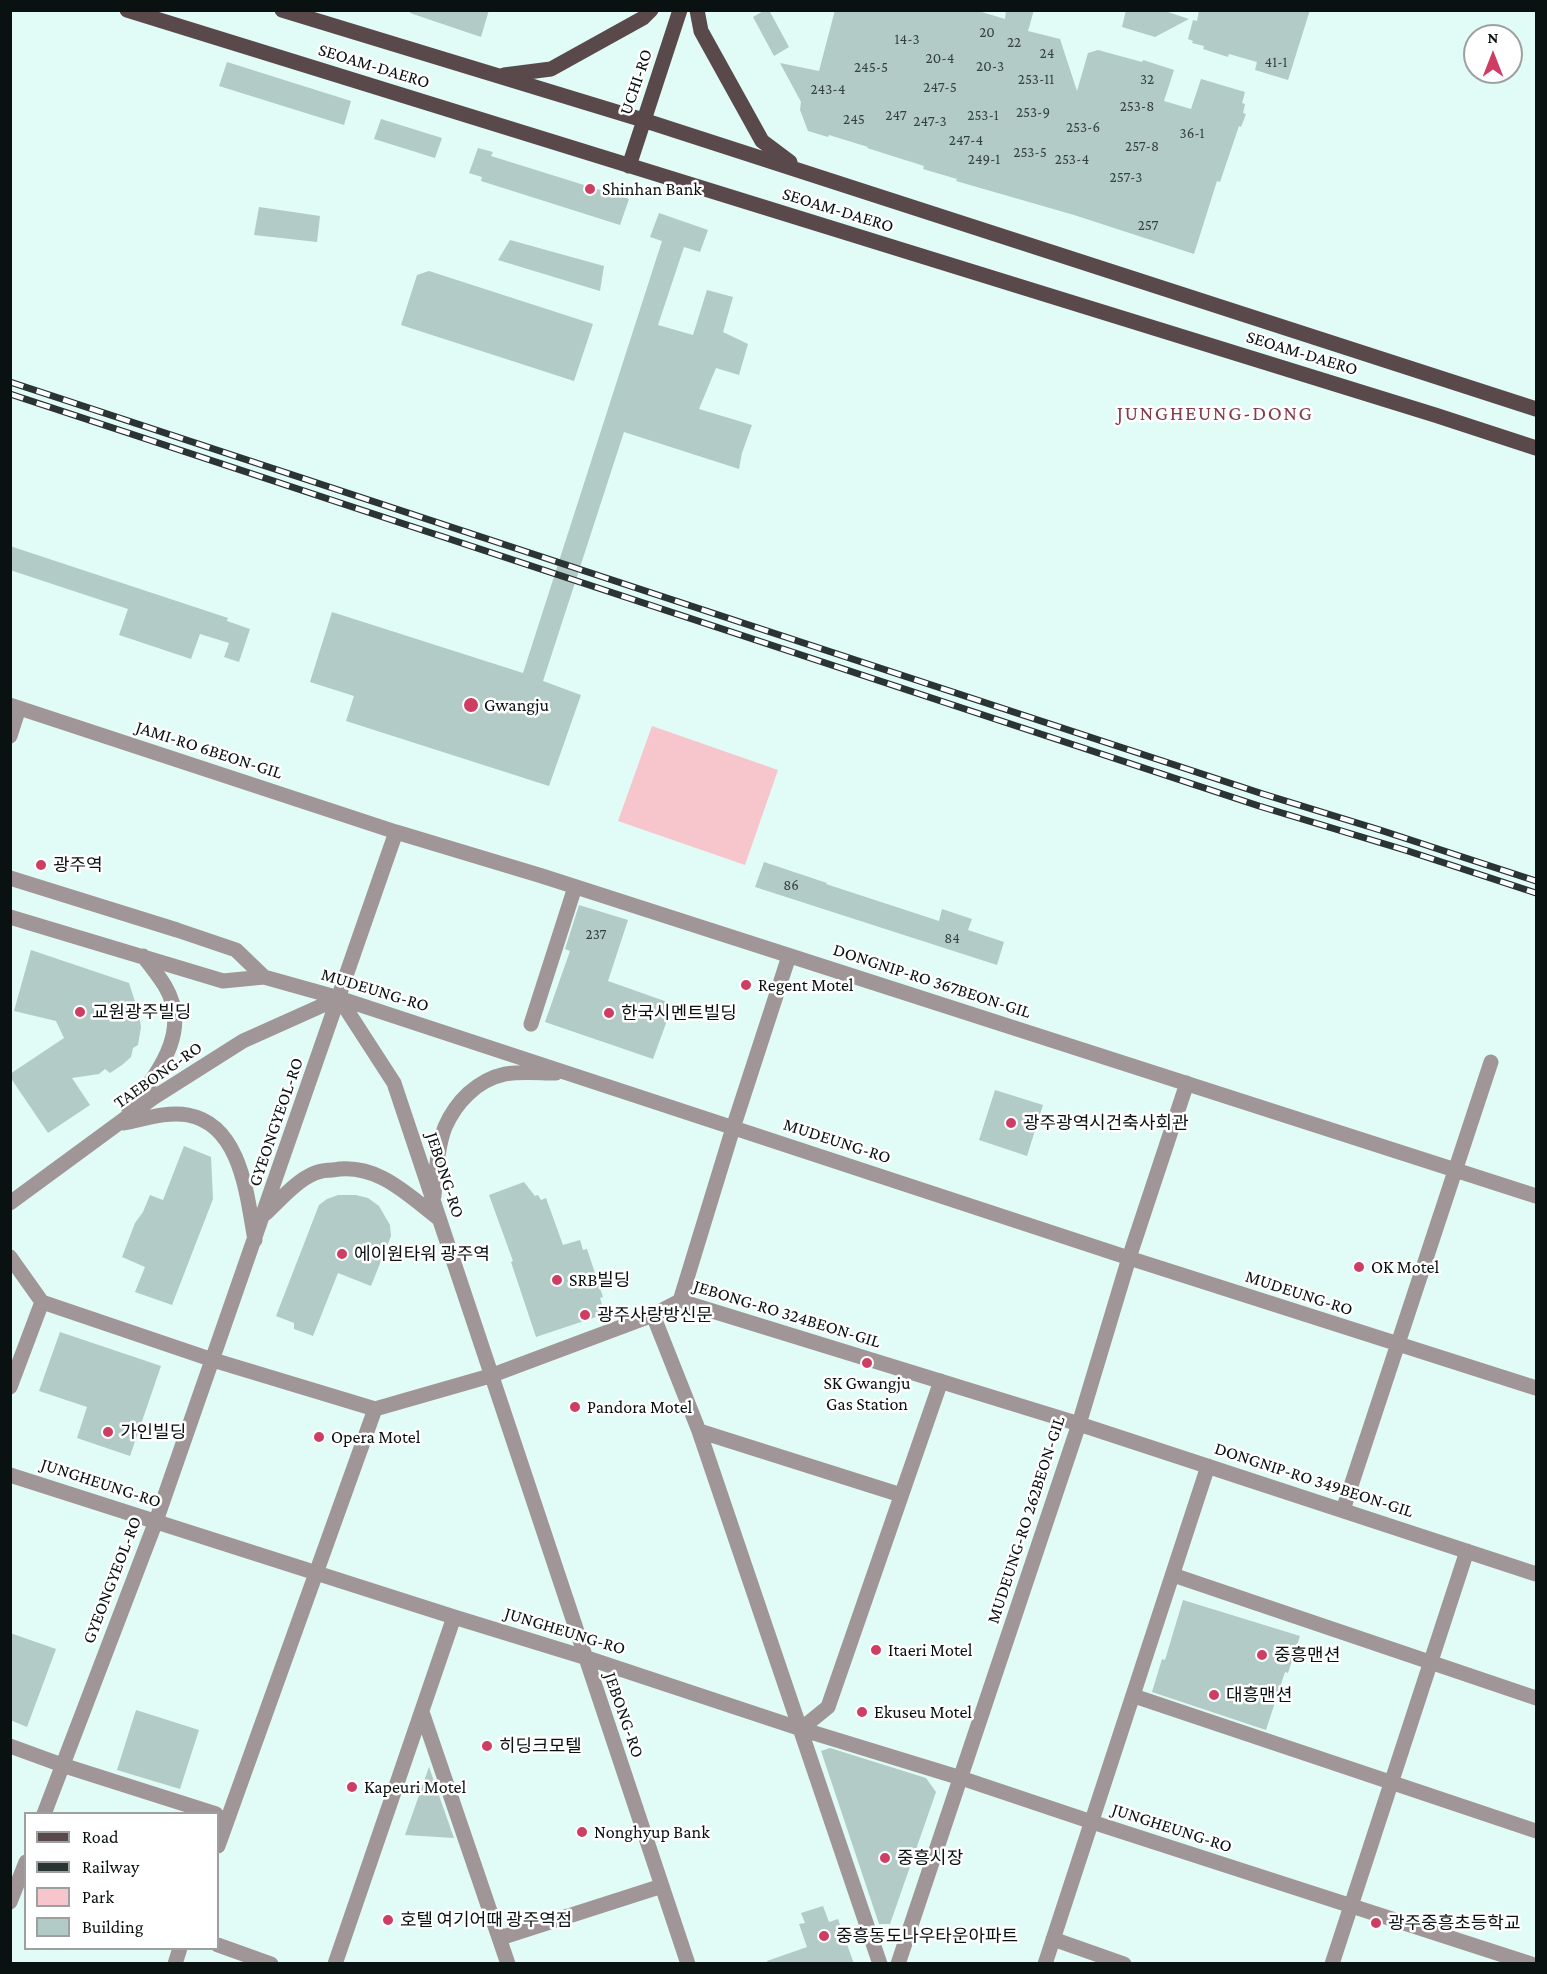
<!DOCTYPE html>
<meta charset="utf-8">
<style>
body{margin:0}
#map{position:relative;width:1547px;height:1974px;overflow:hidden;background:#e1fbf6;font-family:"Crimson Pro",serif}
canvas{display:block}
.frame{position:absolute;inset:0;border:12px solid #0a1211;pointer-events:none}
.legend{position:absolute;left:24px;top:1812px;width:195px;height:138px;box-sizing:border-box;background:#fff;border:2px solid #9da0a0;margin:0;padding:8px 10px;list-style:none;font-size:18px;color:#0a1211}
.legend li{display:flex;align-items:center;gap:12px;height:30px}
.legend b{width:30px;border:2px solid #9da0a0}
.north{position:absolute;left:1463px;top:24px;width:60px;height:60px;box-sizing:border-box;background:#fff;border:2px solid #9da0a0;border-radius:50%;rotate:0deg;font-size:16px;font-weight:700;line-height:24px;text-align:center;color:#0a1211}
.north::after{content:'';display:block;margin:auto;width:21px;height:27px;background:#ce3e63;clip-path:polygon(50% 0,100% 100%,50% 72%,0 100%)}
</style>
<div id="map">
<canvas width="1547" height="1974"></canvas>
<div class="frame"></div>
<ul class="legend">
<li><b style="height:8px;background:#5a494b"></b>Road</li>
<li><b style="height:8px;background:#2a3433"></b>Railway</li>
<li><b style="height:16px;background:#f6c6cc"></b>Park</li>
<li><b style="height:16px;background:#b3cbc7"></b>Building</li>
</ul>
<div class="north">N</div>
</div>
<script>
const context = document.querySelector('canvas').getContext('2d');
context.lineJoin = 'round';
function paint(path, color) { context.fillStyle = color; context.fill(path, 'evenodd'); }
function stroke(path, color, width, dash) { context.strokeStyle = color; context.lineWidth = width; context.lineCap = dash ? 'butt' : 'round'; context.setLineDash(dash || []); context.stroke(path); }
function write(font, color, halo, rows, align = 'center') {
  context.font = font + ' "Crimson Pro","Noto Sans KR",serif'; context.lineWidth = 5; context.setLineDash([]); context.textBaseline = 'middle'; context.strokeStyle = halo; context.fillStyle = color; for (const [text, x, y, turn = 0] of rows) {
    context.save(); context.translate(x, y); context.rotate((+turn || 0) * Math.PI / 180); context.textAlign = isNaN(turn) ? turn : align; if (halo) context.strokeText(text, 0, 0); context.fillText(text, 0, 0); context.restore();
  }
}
const green = new Path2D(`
 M 652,726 L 778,770 L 745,865 L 618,821 Z`);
const building = new Path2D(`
 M 411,10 L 489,10 L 481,37 L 410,13 Z
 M 765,10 L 769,10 L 789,47 L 774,56 L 753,17 Z
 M 835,10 L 975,10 L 1005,19 L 1006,10 L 1034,10 L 1028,31 L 1060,39 L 1077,91 L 1088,53 L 1098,50 L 1142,62 L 1143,60 L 1174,70 L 1164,101 L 1191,109 L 1201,79 L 1245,92 L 1242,103 L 1245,104 L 1243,113 L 1246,114 L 1241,127 L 1239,126 L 1220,182 L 1217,181 L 1194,254 L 1074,215 L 956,181 L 957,179 L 923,169 L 924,166 L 867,148 L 868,147 L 829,135 L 828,137 L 808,131 L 800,110 L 801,102 L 780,63 L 819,71 Z
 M 1126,10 L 1162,10 L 1189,19 L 1155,37 L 1122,27 Z
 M 1199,10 L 1310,10 L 1288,80 L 1255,70 L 1257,62 L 1229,54 L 1228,57 L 1203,49 L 1204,46 L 1192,43 L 1193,41 L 1188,39 L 1193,20 L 1197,21 Z
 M 227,62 L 351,101 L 344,125 L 219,86 Z
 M 381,119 L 442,138 L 435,158 L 374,139 Z
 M 478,148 L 493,152 L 491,156 L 629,199 L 620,225 L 481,181 L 482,177 L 469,173 Z
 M 259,207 L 320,216 L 317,242 L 254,235 Z
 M 659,213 L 708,230 L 700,252 L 684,247 L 658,325 L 693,335 L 707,290 L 733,297 L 723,332 L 748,344 L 739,375 L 716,368 L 699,409 L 752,425 L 742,453 L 739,469 L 624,432 L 543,681 L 581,695 L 549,786 L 346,721 L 354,696 L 310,682 L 332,612 L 523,673 L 662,241 L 650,237 Z
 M 510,240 L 604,266 L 600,291 L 498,260 Z
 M 429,271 L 593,324 L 574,381 L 401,325 L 417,275 Z
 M 10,546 L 228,618 L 227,621 L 250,629 L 239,662 L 224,657 L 229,643 L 200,634 L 191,659 L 119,635 L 128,609 L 10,570 Z
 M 764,862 L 827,883 L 826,884 L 939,921 L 942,909 L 972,919 L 968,930 L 1004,942 L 997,965 L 755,887 Z
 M 579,905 L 628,920 L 608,981 L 673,1004 L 653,1059 L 545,1022 L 570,951 L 565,949 Z
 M 31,950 L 129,983 L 139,1014 L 141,1027 L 138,1045 L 133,1048 L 131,1057 L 122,1065 L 110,1073 L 105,1069 L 99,1074 L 72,1078 L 90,1105 L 48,1133 L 10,1077 L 10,1074 L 64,1038 L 56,1021 L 14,1011 Z
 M 995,1090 L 1043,1105 L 1027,1156 L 979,1140 Z
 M 184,1146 L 211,1157 L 213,1199 L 172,1305 L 135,1292 L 145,1267 L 122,1257 L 135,1223 L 143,1212 L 150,1195 L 163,1200 Z
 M 524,1182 L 535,1196 L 538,1195 L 541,1200 L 546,1198 L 563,1245 L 580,1240 L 583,1250 L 587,1249 L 603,1297 L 600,1298 L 605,1314 L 536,1337 L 511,1262 L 513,1261 L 489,1195 Z
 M 338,1195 L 356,1195 L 368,1198 L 379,1206 L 390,1225 L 391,1236 L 371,1286 L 338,1273 L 313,1336 L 294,1329 L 294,1323 L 276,1316 L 319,1205 L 327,1199 Z
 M 60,1332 L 161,1366 L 130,1456 L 77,1438 L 87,1407 L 39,1391 Z
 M 1183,1600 L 1300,1636 L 1288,1673 L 1285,1672 L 1266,1730 L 1152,1692 L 1162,1659 L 1165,1660 Z
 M 10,1633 L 56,1649 L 27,1727 L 10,1720 Z
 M 136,1710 L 199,1730 L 180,1789 L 117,1770 Z
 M 830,1748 L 926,1778 L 936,1792 L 890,1924 L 879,1924 L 821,1751 Z
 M 429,1767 L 454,1838 L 405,1835 Z
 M 823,1906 L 829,1922 L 838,1919 L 854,1964 L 767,1964 L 767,1961 L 807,1947 L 799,1924 L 805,1923 L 801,1913 Z`);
const minor = new Path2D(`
 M 10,705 L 396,832 L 542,876 L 1536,1196
 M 10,736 L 19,708
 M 10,878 L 177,930 L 236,950 L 264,977
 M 10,917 L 223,981 L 264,977 L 339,998 L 1129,1258 L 1536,1388
 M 339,998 L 394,1083 L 688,1964
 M 531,1024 L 575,887
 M 129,1112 C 155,1075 193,1033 165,986 C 159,976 151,966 143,956
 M 124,1123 C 144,1119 167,1111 188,1115 C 242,1125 247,1198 255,1240
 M 434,1196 C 436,1174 437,1148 445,1127 C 456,1102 477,1080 505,1074 C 521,1071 539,1073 556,1073
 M 10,1203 L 153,1098 L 243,1041 L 339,998
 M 265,1214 C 279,1201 297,1180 315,1173 C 320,1171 328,1170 333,1170 C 376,1162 407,1194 438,1218
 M 10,1257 L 42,1302
 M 680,1301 L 733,1128 L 789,956
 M 42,1302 L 213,1360 L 375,1409
 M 653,1315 L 699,1431 L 880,1964
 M 10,1387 L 42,1302
 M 375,1409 L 490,1376 L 653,1315 L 680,1301 L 1079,1424 L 1536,1574
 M 699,1431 L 901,1495
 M 10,1475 L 454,1617 L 584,1657 L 801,1729 L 961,1778 L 1092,1822 L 1531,1964
 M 1343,1510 L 1491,1062
 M 1173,1575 L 1536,1698
 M 1134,1696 L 1536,1831
 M 422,1712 L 508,1964
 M 801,1729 L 828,1707 L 941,1381
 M 10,1746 L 62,1765 L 216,1814
 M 44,1814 L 156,1521 L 396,832
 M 218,1846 L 375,1409
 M 10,1902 L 26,1862
 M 500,1938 L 662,1886
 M 1053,1939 L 1124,1964
 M 218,1945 L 271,1964
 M 175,1964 L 180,1948
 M 335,1964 L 454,1617
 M 898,1964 L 1079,1424 L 1129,1258 L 1187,1083
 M 1045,1964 L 1208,1466
 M 1332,1964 L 1467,1551`);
const major = new Path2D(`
 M 127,10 L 1435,415 L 1536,448
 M 282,10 L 643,120 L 1536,409
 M 697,10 L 701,31 L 762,141 L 790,162
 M 504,75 L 551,69 L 643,18 L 651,10
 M 629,166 L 680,10`);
const rail = new Path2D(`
 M 10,382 L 1263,794 L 1380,830 L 1536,881
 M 10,394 L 1259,806 L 1408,851 L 1536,893`);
const markers = [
 [590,189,6,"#ce3e63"],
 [471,705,8,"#ce3e63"],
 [41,865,6,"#ce3e63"],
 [746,985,6,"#ce3e63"],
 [80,1012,6,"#ce3e63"],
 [609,1013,6,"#ce3e63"],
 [1011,1123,6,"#ce3e63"],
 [342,1254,6,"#ce3e63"],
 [1359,1267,6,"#ce3e63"],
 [557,1280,6,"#ce3e63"],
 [585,1315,6,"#ce3e63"],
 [867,1363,6,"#ce3e63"],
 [575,1407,6,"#ce3e63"],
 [108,1432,6,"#ce3e63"],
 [319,1437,6,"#ce3e63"],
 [876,1650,6,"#ce3e63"],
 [1262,1655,6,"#ce3e63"],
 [1214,1695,6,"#ce3e63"],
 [862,1712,6,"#ce3e63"],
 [487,1746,6,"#ce3e63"],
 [352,1787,6,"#ce3e63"],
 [582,1832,6,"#ce3e63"],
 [885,1858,6,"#ce3e63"],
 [388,1920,6,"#ce3e63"],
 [1376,1923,6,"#ce3e63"],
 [824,1936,6,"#ce3e63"]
];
const numberNames = [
 ["20",987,32],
 ["14-3",907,39],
 ["22",1014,42],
 ["24",1047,53],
 ["20-4",940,58],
 ["41-1",1276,62],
 ["20-3",990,66],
 ["245-5",871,67],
 ["253-11",1036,79],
 ["32",1147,79],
 ["247-5",940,87],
 ["243-4",828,89],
 ["253-8",1137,106],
 ["253-9",1033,112],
 ["247",896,115],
 ["253-1",983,115],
 ["245",854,119],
 ["247-3",930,121],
 ["253-6",1083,127],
 ["36-1",1192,133],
 ["247-4",966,140],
 ["257-8",1142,146],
 ["253-5",1030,152],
 ["249-1",984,159],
 ["253-4",1072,159],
 ["257-3",1126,177],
 ["257",1148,225],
 ["86",791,885],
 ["237",596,934],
 ["84",952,938]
];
const streetNames = [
 ["SEOAM-DAERO",374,66,17],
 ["UCHI-RO",636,82,-71],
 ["SEOAM-DAERO",838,210,17],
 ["SEOAM-DAERO",1302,353,17],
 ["JAMI-RO 6BEON-GIL",209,750,18],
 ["DONGNIP-RO 367BEON-GIL",932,981,18],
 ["MUDEUNG-RO",375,990,17],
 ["TAEBONG-RO",158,1075,-35],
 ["GYEONGYEOL-RO",276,1122,-71],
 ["MUDEUNG-RO",837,1141,18],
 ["JEBONG-RO",445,1175,72],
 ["MUDEUNG-RO",1299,1293,18],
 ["JEBONG-RO 324BEON-GIL",787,1314,17],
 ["DONGNIP-RO 349BEON-GIL",1314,1480,18],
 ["JUNGHEUNG-RO",101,1483,18],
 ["MUDEUNG-RO 262BEON-GIL",1026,1520,-72],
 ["GYEONGYEOL-RO",112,1580,-69],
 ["JUNGHEUNG-RO",565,1631,17],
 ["JEBONG-RO",624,1715,71],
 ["JUNGHEUNG-RO",1172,1828,18]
];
const poiNames = [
 ["Shinhan Bank",602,189],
 ["Gwangju",484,705],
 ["광주역",53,865],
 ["Regent Motel",758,985],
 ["교원광주빌딩",92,1012],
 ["한국시멘트빌딩",621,1013],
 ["광주광역시건축사회관",1023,1123],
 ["에이원타워 광주역",354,1254],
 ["OK Motel",1371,1267],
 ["SRB빌딩",569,1280],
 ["광주사랑방신문",597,1315],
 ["SK Gwangju",867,1383,"center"],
 ["Gas Station",867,1404,"center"],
 ["Pandora Motel",587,1407],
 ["가인빌딩",120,1432],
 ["Opera Motel",331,1437],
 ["Itaeri Motel",888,1650],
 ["중흥맨션",1274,1655],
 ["대흥맨션",1226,1695],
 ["Ekuseu Motel",874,1712],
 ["히딩크모텔",499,1746],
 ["Kapeuri Motel",364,1787],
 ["Nonghyup Bank",594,1832],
 ["중흥시장",897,1858],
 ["호텔 여기어때 광주역점",400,1920],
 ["광주중흥초등학교",1388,1923],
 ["중흥동도나우타운아파트",836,1936]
];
const quarterNames = [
 ["JUNGHEUNG-DONG",1215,414]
];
paint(green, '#f6c6cc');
paint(building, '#b3cbc7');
stroke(minor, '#a09597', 15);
stroke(major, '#5a494b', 15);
stroke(rail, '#2a3433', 7);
stroke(rail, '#fff', 4.5, [14]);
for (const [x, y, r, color] of markers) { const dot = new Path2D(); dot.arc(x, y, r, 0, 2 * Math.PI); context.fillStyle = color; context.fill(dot); stroke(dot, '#fff', 2); }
write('15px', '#34403e', null, numberNames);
write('18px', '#0a1211', '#fff', streetNames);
write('18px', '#0a1211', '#fff', poiNames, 'left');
context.letterSpacing = '1.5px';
write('21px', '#863d4b', '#fff', quarterNames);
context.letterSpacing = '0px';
</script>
